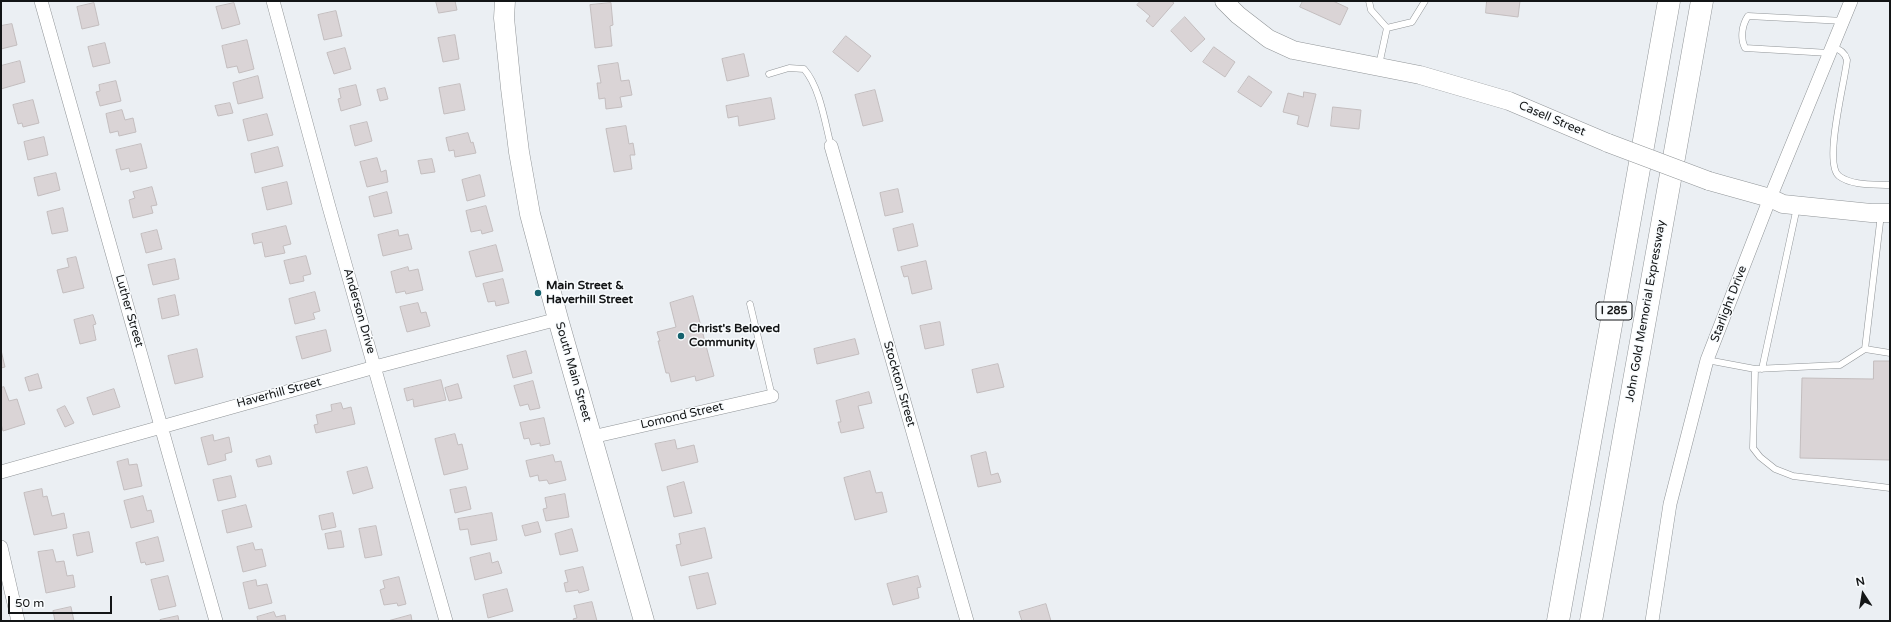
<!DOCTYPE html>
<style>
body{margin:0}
#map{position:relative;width:1891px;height:622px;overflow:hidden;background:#ebeff3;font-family:"Varela Round",sans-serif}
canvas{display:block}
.frame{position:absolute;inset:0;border:2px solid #131516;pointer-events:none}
.north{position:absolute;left:1843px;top:574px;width:40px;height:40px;-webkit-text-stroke:3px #f9fcfe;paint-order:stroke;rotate:348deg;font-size:11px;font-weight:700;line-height:16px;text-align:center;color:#131516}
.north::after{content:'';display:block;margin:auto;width:14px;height:18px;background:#131516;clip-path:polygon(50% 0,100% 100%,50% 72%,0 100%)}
.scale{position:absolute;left:8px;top:596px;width:104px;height:18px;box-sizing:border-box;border:2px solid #131516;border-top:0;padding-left:5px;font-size:12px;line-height:14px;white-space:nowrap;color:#131516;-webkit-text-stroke:3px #f9fcfe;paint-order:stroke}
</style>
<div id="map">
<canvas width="1891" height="622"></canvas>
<div class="frame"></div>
<div class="north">N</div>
<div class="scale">50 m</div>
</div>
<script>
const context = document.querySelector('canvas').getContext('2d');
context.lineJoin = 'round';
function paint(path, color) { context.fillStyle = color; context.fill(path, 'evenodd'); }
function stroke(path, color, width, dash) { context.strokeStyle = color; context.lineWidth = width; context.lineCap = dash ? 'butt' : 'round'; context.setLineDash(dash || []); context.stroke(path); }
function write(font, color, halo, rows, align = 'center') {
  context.font = font + ' "Varela Round",sans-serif'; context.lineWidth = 3; context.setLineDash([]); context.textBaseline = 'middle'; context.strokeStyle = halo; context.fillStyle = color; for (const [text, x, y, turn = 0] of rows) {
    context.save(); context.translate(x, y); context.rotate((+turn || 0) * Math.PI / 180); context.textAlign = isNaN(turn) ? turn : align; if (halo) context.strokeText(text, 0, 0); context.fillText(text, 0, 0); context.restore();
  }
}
const building = new Path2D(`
 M 436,1 L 455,1 L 457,10 L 439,13 Z
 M 1141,1 L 1171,1 L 1174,3 L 1153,27 L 1146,21 L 1150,16 L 1137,5 Z
 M 1303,1 L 1333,1 L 1348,8 L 1340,25 L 1300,7 Z
 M 1487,1 L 1520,1 L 1518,17 L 1486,13 Z
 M 94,3 L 99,25 L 82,29 L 77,7 Z
 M 234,3 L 240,24 L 222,29 L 216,7 Z
 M 611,3 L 613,25 L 610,26 L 612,46 L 595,48 L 590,5 Z
 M 336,11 L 342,36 L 324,40 L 318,15 Z
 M 1185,17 L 1205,39 L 1191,52 L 1171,31 Z
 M 12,24 L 17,45 L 1,49 L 1,26 Z
 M 455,35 L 459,59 L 443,62 L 438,38 Z
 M 846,36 L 871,56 L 858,72 L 833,52 Z
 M 247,40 L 254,69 L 239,73 L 237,66 L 227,68 L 222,46 Z
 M 105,43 L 110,63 L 93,67 L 88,47 Z
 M 1214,47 L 1235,62 L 1225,77 L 1203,62 Z
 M 345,48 L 351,69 L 334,74 L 327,53 Z
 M 744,54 L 749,76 L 727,81 L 722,59 Z
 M 20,61 L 25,82 L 1,89 L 1,66 Z
 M 618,63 L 621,81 L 629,80 L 632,95 L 620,97 L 622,107 L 606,109 L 605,98 L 599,99 L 597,83 L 601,83 L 598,66 Z
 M 258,76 L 263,98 L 238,104 L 233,83 Z
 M 1249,76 L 1272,92 L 1261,107 L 1238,92 Z
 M 116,81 L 121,101 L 100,106 L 96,92 L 100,91 L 99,85 Z
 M 460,84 L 465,110 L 444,114 L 439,88 Z
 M 356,85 L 361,105 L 341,111 L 338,99 L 341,98 L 339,89 Z
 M 385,88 L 388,99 L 380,101 L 377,90 Z
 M 875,90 L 883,121 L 863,126 L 855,95 Z
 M 1304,92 L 1316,94 L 1308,127 L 1297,124 L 1299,116 L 1283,112 L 1288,93 L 1303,97 Z
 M 771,98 L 775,119 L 739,126 L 738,116 L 728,118 L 726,106 Z
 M 33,100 L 39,123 L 23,127 L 22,123 L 18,124 L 13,105 Z
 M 230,103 L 233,113 L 218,116 L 215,106 Z
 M 1333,107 L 1361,110 L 1359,129 L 1331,126 Z
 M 122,110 L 125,120 L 133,118 L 136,132 L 119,136 L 118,131 L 110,133 L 106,114 Z
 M 267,114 L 273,135 L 248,141 L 243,120 Z
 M 367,122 L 372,141 L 355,146 L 350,126 Z
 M 626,126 L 629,144 L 633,143 L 635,155 L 630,155 L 632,169 L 614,172 L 606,129 Z
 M 468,133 L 471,143 L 473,142 L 476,153 L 455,157 L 454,150 L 449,151 L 446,138 Z
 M 44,137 L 48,155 L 28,160 L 24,142 Z
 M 141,144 L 147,168 L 130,172 L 129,168 L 121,170 L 116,150 Z
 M 278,147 L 283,166 L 255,173 L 251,154 Z
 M 377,158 L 381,172 L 386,170 L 388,182 L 367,187 L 360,162 Z
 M 432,159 L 435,172 L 421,174 L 418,161 Z
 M 56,173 L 60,190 L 38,196 L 34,178 Z
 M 480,175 L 485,196 L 467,201 L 462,180 Z
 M 287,182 L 292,204 L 267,210 L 262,188 Z
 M 152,187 L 157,205 L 151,206 L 153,213 L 133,218 L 129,200 L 135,198 L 133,192 Z
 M 898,189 L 903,212 L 885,216 L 880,193 Z
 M 387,192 L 392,213 L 374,217 L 369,197 Z
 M 486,206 L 493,231 L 482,234 L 481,230 L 471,232 L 466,211 Z
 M 63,208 L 68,231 L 52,234 L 47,212 Z
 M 913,224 L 918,246 L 898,251 L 893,229 Z
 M 286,226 L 291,244 L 283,246 L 285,253 L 265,257 L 262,242 L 254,244 L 252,234 Z
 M 157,230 L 162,249 L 146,253 L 141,234 Z
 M 398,230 L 399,236 L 408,234 L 412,249 L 383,256 L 378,235 Z
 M 496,245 L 503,271 L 476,277 L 469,252 Z
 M 306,256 L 311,274 L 303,276 L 304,281 L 290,284 L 284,261 Z
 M 76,257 L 84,288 L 63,293 L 57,270 L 69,267 L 67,259 Z
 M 175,259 L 179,279 L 153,285 L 148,265 Z
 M 926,261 L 932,289 L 912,294 L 908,276 L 904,277 L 901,267 Z
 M 408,267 L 409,271 L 418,269 L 423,290 L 406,294 L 405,291 L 396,293 L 391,272 Z
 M 503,279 L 509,303 L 496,306 L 495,301 L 488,302 L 483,284 Z
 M 315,292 L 320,311 L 313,313 L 315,319 L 295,324 L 289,299 Z
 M 175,295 L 179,315 L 162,319 L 158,299 Z
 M 693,296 L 714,376 L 696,381 L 695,376 L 671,382 L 669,373 L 666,373 L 658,341 L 660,341 L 657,332 L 676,327 L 670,303 Z
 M 418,303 L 421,313 L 426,312 L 430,326 L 407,332 L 400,307 Z
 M 93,315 L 96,324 L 93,325 L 96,340 L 80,344 L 74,320 Z
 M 940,322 L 944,345 L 925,349 L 920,326 Z
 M 326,330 L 331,351 L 302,359 L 296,337 Z
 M 855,339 L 859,354 L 817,364 L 814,349 Z
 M 197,349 L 203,377 L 175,384 L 168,356 Z
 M 1,350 L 5,367 L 1,368 Z
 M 526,351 L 532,373 L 513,378 L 507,356 Z
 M 1874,361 L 1890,361 L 1890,460 L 1800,458 L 1802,378 L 1873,379 Z
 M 998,364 L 1004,387 L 977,393 L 972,370 Z
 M 38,374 L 42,388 L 29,391 L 25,378 Z
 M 441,380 L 446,400 L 414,407 L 413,399 L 407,401 L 404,389 Z
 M 533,381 L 540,408 L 530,410 L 528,404 L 520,406 L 514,386 Z
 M 458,384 L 462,398 L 449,401 L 445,388 Z
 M 4,387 L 9,401 L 17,399 L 25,424 L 3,431 L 1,424 L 1,388 Z
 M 114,389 L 120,407 L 93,415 L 87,398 Z
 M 869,392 L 872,403 L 858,406 L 864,428 L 841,433 L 838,422 L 841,422 L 836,401 Z
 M 341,403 L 343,409 L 351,407 L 355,424 L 316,433 L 314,425 L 318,424 L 316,415 L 332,411 L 331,405 Z
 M 65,406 L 74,423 L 65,427 L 57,410 Z
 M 544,418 L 550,444 L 540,446 L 540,443 L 531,445 L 529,438 L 524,439 L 520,423 Z
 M 455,434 L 458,445 L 462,444 L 468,469 L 444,475 L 435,439 Z
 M 213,435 L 214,441 L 229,437 L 232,452 L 225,454 L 226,460 L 208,465 L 201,438 Z
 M 675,440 L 677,449 L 694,445 L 698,462 L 662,471 L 655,444 Z
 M 986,452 L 991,475 L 998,473 L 1001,482 L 978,487 L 971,456 Z
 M 553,455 L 555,462 L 561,461 L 566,480 L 549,484 L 547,480 L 539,481 L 538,475 L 530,477 L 526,461 Z
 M 270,456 L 272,464 L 258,467 L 256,460 Z
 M 128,459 L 129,465 L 137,464 L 142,486 L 124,490 L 117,462 Z
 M 367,467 L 373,488 L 353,494 L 347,472 Z
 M 870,471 L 876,493 L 882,492 L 887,512 L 855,520 L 844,478 Z
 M 231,476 L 236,497 L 218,501 L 213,480 Z
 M 684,482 L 692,513 L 674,517 L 667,487 Z
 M 466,487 L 471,509 L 455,513 L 450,490 Z
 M 42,489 L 43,497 L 47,496 L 52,516 L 64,513 L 67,528 L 34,535 L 24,493 Z
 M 565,494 L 569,517 L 546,521 L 543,509 L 547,508 L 545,498 Z
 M 143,496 L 147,511 L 151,510 L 154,522 L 131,528 L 124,501 Z
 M 246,505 L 252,527 L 227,533 L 222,511 Z
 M 333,513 L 336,527 L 322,530 L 319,516 Z
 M 492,513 L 497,540 L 471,545 L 468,529 L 460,530 L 458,519 Z
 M 538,522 L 541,532 L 525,536 L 522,526 Z
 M 376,526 L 382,555 L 365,558 L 359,529 Z
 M 705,528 L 712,558 L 681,566 L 676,545 L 681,544 L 679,534 Z
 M 572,529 L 578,551 L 560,555 L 555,534 Z
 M 341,531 L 344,547 L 328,549 L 325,534 Z
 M 89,532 L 93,552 L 77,556 L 73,535 Z
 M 158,537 L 164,561 L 146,565 L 145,562 L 141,563 L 136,543 Z
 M 253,543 L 255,550 L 262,549 L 266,566 L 243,572 L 237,547 Z
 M 53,550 L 56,562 L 64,561 L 67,576 L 73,575 L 75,587 L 46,593 L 38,552 Z
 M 490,553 L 492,563 L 498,561 L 502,573 L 475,580 L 470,558 Z
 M 583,567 L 589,590 L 579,593 L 578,590 L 566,592 L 564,583 L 568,582 L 565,571 Z
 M 708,573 L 716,604 L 697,609 L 689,577 Z
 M 168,576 L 176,606 L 159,610 L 151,580 Z
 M 918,576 L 921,587 L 917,588 L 919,598 L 893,605 L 887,584 Z
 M 399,577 L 406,604 L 398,606 L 397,603 L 384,605 L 380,590 L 385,588 L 383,581 Z
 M 256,580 L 257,586 L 267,584 L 272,603 L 249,609 L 243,583 Z
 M 507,589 L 513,611 L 488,618 L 483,595 Z
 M 592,602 L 597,621 L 574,621 L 573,619 L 577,618 L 574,606 Z
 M 1046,604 L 1051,621 L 1022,621 L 1019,612 Z
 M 71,607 L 74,621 L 55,621 L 53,611 Z
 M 274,612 L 276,617 L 285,615 L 286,621 L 258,621 L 257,617 Z
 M 411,615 L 412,621 L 388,621 Z
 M 178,616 L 179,621 L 160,621 L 160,620 Z`);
const lane = new Path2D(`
 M 1369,1 L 1371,10 L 1387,28
 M 1387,28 L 1412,22 L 1425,1
 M 1833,48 C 1840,49 1845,53 1847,60 C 1845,81 1823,164 1839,176 C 1852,186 1875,184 1890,185
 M 1829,53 L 1745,48 C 1740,38 1742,25 1748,16 L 1844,21
 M 1379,65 L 1387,28
 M 769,74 L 789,68 L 804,69 C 820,87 825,123 831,146
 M 750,304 L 772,396
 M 1865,349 L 1890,353
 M 1707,360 L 1755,369 L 1840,365 L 1865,349 L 1881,214
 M 1755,369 L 1753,448 L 1760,457 L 1775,469 L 1793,476 L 1890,488
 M 1762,369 L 1797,207`);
const street = new Path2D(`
 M 41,1 L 216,621
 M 273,1 L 329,207 L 446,621
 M 831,146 L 967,621
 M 592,437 L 772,396
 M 1,472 L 375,367 L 558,319
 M 1,547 L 18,621
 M 1652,621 L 1670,504 L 1707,360 L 1770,198 L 1851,1`);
const secondary = new Path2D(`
 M 1224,1 L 1238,15 L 1269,39 L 1293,50 L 1420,75 L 1509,101 L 1608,143
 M 1709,181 L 1770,198 L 1783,204 L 1871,213 L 1890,213`);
const primary = new Path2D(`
 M 505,1 L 504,18 L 511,88 L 519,152 L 530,214 L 558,319 L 644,621`);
const highway = new Path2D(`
 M 1558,621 L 1669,1
 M 1591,621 L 1702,1`);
const secondaryBridge = new Path2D(`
 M 1608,143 L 1709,181`);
const markers = [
 [538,293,4,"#16626e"],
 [681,336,4,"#16626e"]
];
const shields = [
 [1614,311,36]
];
const shieldNames = [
 ["I 285",1614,311]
];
const streetNames = [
 ["Casell Street",1552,119,23],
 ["Starlight Drive",1729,304,-69],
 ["Luther Street",129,311,74],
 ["Anderson Drive",359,311,74],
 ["John Gold Memorial Expressway",1646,311,-80],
 ["South Main Street",573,372,74],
 ["Stockton Street",899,384,74],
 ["Haverhill Street",279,393,-15],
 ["Lomond Street",682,416,-13]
];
const poiNames = [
 ["Main Street &",546,286],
 ["Haverhill Street",546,300],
 ["Christ's Beloved",689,329],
 ["Community",689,343]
];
paint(building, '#dad4d6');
stroke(building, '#c3bdbe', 1);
stroke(lane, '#919598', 7);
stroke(street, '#919598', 14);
stroke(secondary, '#919598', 19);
stroke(primary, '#919598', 21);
stroke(highway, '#919598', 23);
stroke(lane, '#fff', 6);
stroke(street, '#fff', 13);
stroke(secondary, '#fff', 18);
stroke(primary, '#fff', 20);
stroke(highway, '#fff', 22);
stroke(secondaryBridge, '#919598', 19, []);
stroke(secondaryBridge, '#fff', 18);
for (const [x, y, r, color] of markers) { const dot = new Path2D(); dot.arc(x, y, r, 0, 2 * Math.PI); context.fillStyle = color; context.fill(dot); stroke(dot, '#f9fcfe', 1.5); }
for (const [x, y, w] of shields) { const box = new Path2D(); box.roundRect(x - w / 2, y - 9, w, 18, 3); context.fillStyle = '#f9fcfe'; context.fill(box); stroke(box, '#131516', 1); }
write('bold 11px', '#131516', null, shieldNames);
write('12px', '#131516', '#f9fcfe', streetNames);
write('bold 12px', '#131516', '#f9fcfe', poiNames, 'left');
</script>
